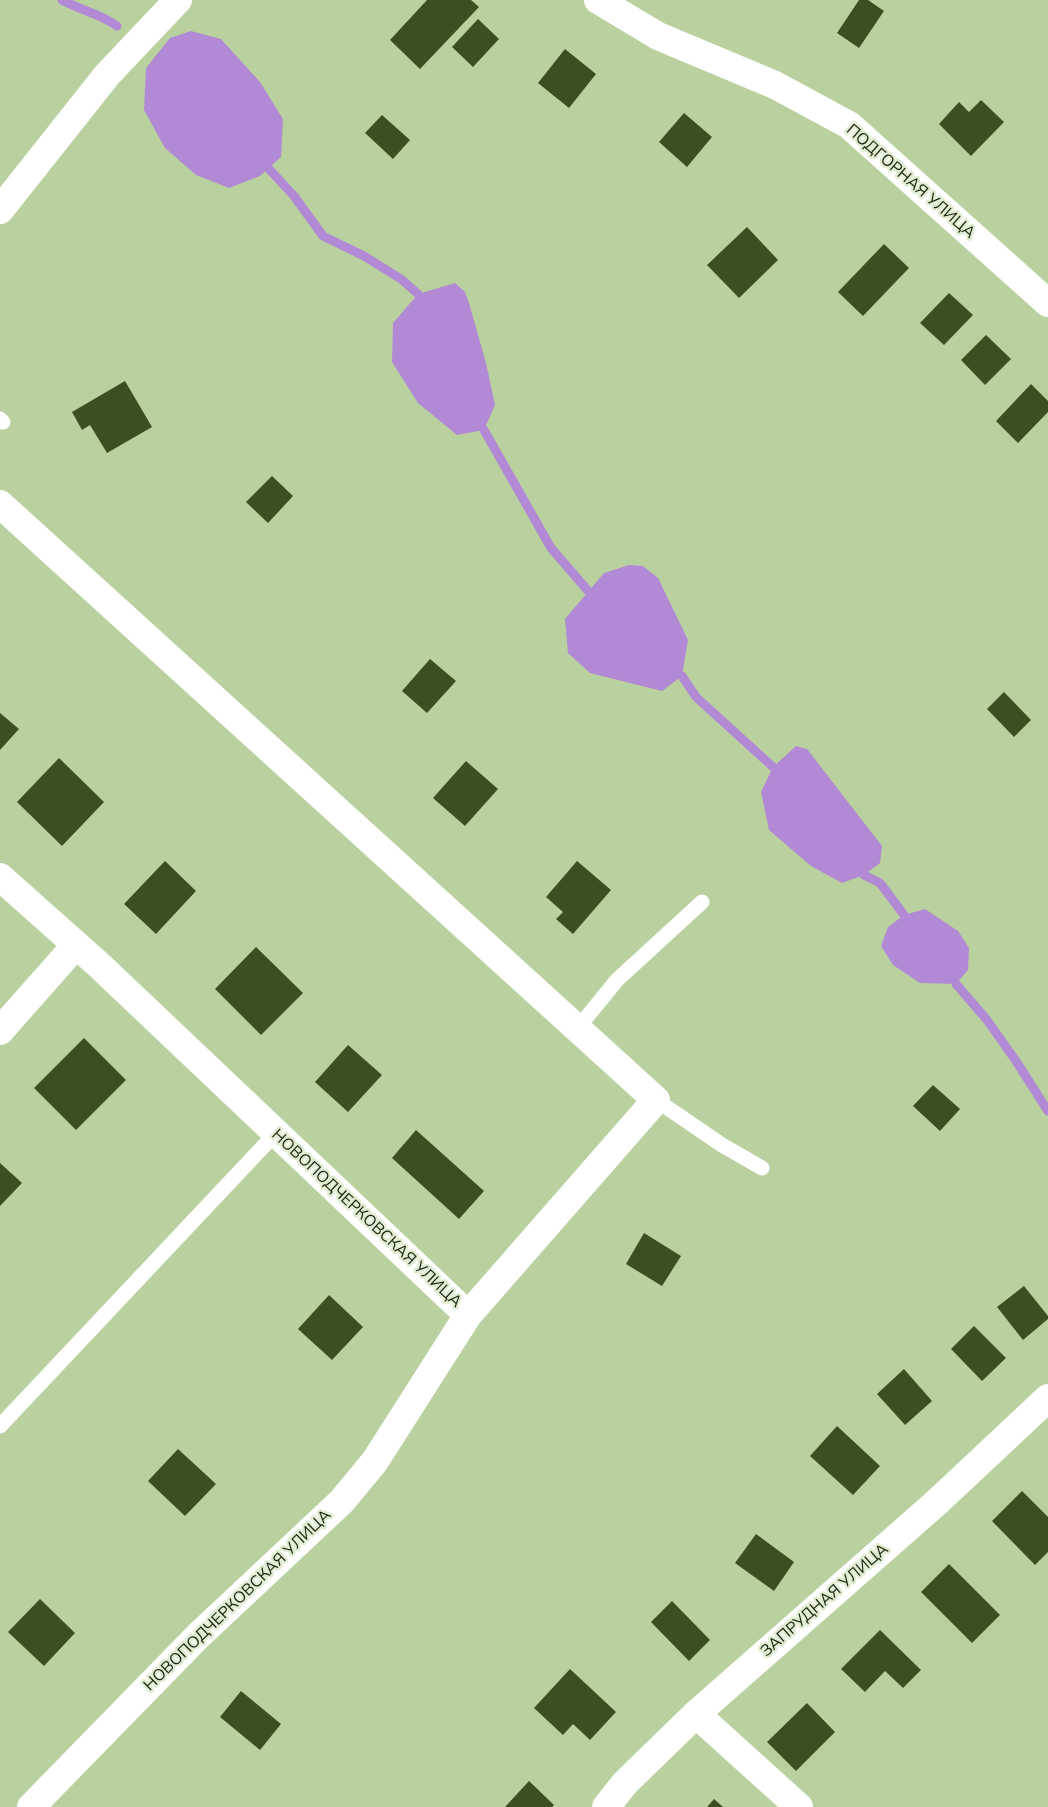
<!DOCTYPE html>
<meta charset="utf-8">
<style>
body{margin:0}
canvas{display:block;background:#b9d19e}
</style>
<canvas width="1048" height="1807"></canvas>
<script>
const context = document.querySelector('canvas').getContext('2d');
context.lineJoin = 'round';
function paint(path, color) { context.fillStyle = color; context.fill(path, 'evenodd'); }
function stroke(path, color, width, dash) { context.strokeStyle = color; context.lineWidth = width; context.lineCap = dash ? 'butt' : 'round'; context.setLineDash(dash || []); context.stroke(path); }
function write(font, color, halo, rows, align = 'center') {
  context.font = font + ' "Nunito Sans",sans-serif'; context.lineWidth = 5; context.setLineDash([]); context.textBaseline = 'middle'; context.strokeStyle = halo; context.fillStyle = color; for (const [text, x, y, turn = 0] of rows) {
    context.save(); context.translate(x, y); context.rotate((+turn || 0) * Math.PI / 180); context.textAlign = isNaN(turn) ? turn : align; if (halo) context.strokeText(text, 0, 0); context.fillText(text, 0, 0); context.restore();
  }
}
const water = new Path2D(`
 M 191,31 L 221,39 L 260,82 L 283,119 L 281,157 L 260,176 L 229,188 L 196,175 L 165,148 L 144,110 L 146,68 L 170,38 Z
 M 455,283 L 465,292 L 469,303 L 486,363 L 495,405 L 484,430 L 457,435 L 418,403 L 392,362 L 393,323 L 418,294 Z
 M 629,565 L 643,566 L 658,578 L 688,640 L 682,676 L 662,691 L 590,673 L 568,653 L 565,619 L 604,573 Z
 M 796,746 L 807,749 L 882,846 L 880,863 L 864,875 L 842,883 L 811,866 L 769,830 L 761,792 L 773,767 Z
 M 925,909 L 958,931 L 969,948 L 968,970 L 956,984 L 920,983 L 893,965 L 881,946 L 888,927 L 904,915 Z`);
const stream = new Path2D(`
 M 62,0 C 80,10 101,14 117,26
 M 269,169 L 294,196 L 323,236 L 364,256 L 401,279 L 418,294
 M 484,430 L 551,548 L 589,592
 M 682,676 L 696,697 L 773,767
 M 864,875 L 880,883 L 904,915
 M 956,984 L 987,1020 L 1016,1061 L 1048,1111`);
const building = new Path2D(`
 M 427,0 L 471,0 L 479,7 L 420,69 L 390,40 Z
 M 859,0 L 868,0 L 884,11 L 859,48 L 837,33 Z
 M 478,19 L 499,39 L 473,67 L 452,47 Z
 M 565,49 L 596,74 L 569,108 L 538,83 Z
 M 981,100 L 1004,122 L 971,156 L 939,124 L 959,102 L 969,112 Z
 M 684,113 L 712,137 L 687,167 L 659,142 Z
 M 382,115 L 410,140 L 393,159 L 365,133 Z
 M 747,227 L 778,260 L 739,298 L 707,265 Z
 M 884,244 L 909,268 L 863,316 L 838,292 Z
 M 949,293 L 973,315 L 944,345 L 920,323 Z
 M 986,335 L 1011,359 L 985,385 L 961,360 Z
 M 125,381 L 152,427 L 107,453 L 90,425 L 82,430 L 72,412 Z
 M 1031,384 L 1048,401 L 1048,412 L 1018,443 L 996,421 Z
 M 272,476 L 293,496 L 268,523 L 246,502 Z
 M 430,659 L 456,681 L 427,713 L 402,691 Z
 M 1004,692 L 1031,720 L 1014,737 L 987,709 Z
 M 0,713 L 19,729 L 0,750 Z
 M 59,758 L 104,802 L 62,846 L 17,802 Z
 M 466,761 L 498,789 L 465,826 L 433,798 Z
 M 165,861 L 196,891 L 156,934 L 124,904 Z
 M 577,861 L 611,890 L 573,934 L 556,919 L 563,912 L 546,897 Z
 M 256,947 L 303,993 L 261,1035 L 215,989 Z
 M 84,1038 L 126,1080 L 76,1130 L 34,1088 Z
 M 348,1045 L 382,1075 L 348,1112 L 315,1082 Z
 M 933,1085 L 960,1109 L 940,1131 L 913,1106 Z
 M 416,1130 L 484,1191 L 459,1219 L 392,1158 Z
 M 0,1163 L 22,1183 L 0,1206 Z
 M 644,1233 L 681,1256 L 662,1286 L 626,1264 Z
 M 1024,1286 L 1048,1316 L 1048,1319 L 1023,1340 L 997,1307 Z
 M 329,1295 L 363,1327 L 332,1360 L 298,1329 Z
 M 974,1326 L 1006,1358 L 982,1381 L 951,1349 Z
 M 904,1369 L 932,1401 L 905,1425 L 877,1394 Z
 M 837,1426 L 880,1466 L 853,1495 L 810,1456 Z
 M 178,1449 L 216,1484 L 185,1516 L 148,1481 Z
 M 1022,1491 L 1048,1517 L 1048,1552 L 1035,1565 L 992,1521 Z
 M 756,1534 L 794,1562 L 774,1591 L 735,1563 Z
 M 949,1564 L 1000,1615 L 972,1643 L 921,1592 Z
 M 40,1599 L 75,1633 L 44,1666 L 8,1632 Z
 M 672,1601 L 710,1640 L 689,1661 L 651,1622 Z
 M 880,1630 L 921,1670 L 903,1688 L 885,1671 L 865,1692 L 841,1669 Z
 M 570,1669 L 616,1712 L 590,1740 L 573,1724 L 563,1735 L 534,1708 Z
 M 241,1691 L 281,1724 L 260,1750 L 220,1717 Z
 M 807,1703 L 835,1732 L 796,1771 L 767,1742 Z
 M 529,1781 L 554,1805 L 552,1807 L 505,1807 Z
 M 714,1799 L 723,1807 L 707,1807 Z`);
const service = new Path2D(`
 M 0,419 L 3,422
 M 577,1029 L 617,980 L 702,902
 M 656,1100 L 722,1145 L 762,1168
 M 0,1426 L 276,1133`);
const minor = new Path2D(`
 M 598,0 L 658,36 L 775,85 L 849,125 L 1048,303
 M 0,210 L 107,75 L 178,0
 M 0,504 L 656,1100 L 468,1315
 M 0,877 L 100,966 L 468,1315 L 375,1461 L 342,1501 L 198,1636 L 31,1807
 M 0,1031 L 76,945
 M 696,1714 L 799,1807
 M 606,1807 L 625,1783 L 696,1714 L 936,1503 L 1048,1398`);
const streetNames = [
 ["ПОДГОРНАЯ УЛИЦА",910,182,41],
 ["НОВОПОДЧЕРКОВСКАЯ УЛИЦА",366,1219,43],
 ["НОВОПОДЧЕРКОВСКАЯ УЛИЦА",238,1601,-44],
 ["ЗАПРУДНАЯ УЛИЦА",825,1601,-41]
];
paint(water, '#b289d4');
stroke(stream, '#b289d4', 9);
paint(building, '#3c4f22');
stroke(service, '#fff', 15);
stroke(minor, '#fff', 28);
write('16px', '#19220e', '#e0edd3', streetNames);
</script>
